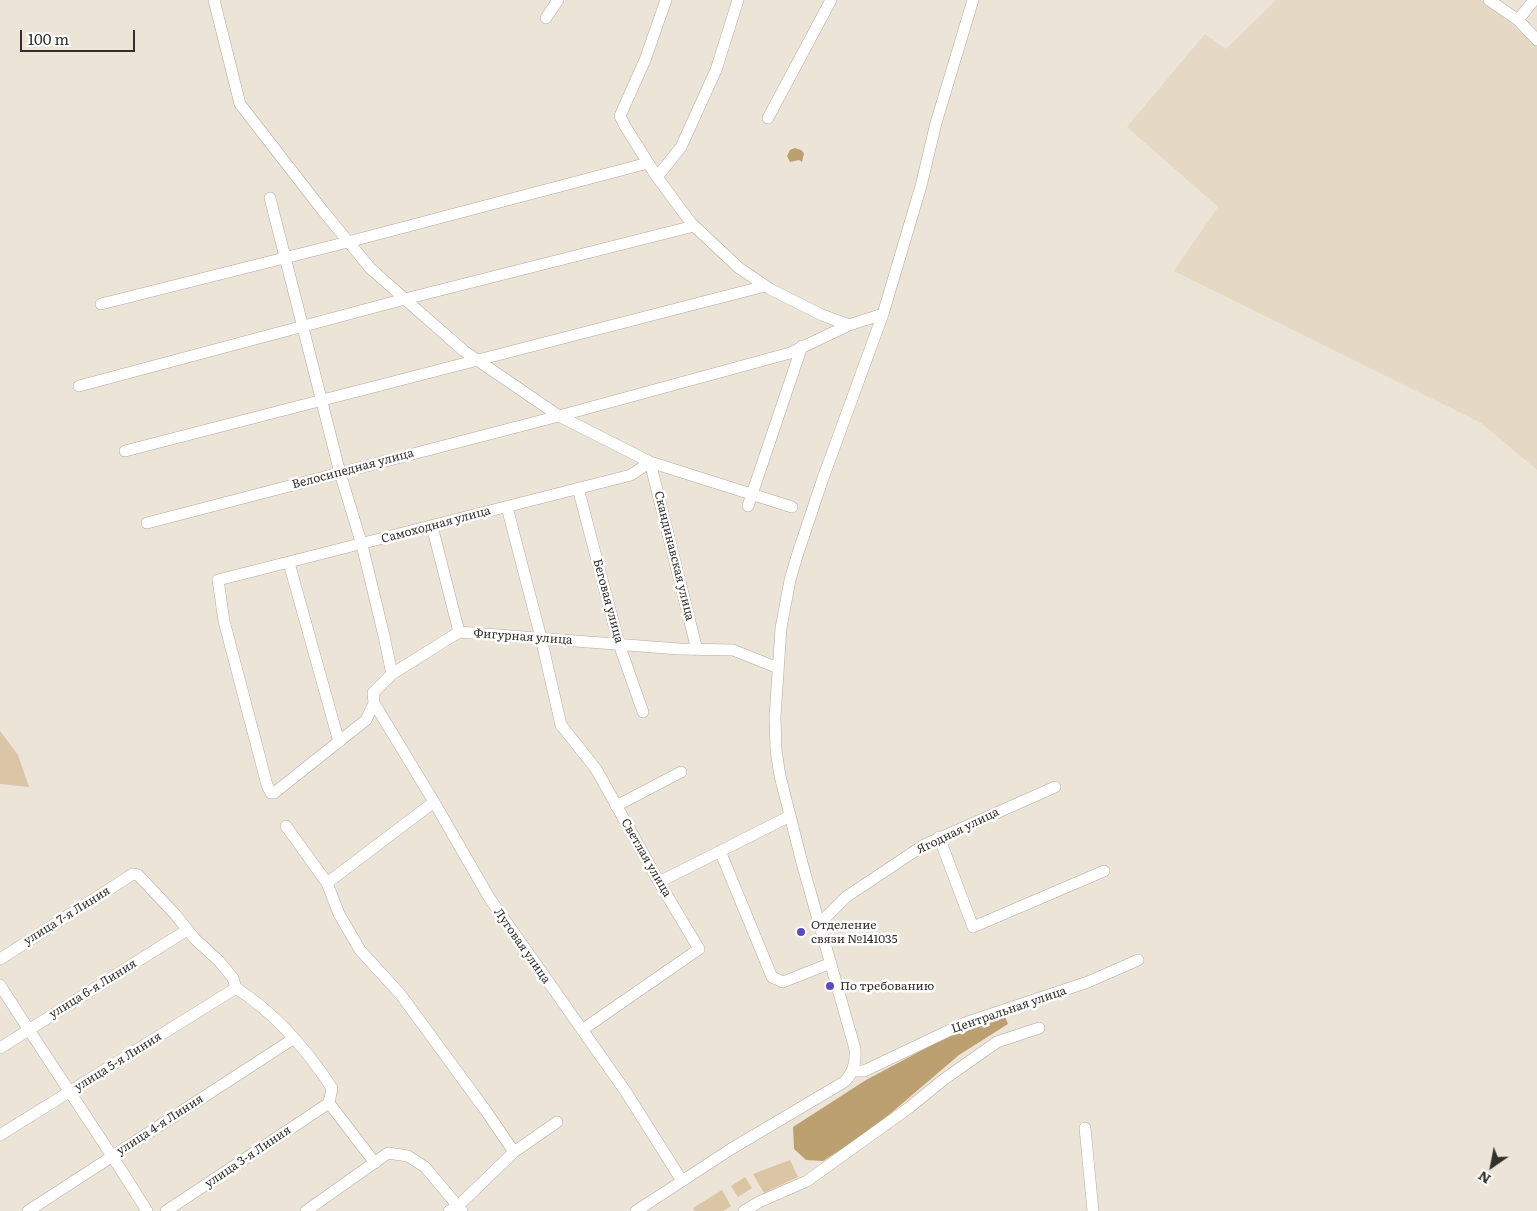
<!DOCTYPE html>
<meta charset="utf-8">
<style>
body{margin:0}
#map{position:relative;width:1537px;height:1211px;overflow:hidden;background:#ece4d7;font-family:Literata,serif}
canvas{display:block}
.north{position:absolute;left:1467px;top:1141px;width:50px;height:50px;-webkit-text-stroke:4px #fff;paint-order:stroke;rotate:213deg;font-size:14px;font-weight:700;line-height:20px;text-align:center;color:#33302b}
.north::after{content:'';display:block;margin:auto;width:18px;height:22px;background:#33302b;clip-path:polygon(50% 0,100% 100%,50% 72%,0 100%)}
.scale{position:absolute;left:20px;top:30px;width:115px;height:22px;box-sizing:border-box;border:2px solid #33302b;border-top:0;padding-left:6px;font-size:15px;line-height:18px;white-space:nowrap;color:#33302b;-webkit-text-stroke:4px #fff;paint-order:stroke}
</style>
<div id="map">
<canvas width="1537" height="1211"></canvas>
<div class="north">N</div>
<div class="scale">100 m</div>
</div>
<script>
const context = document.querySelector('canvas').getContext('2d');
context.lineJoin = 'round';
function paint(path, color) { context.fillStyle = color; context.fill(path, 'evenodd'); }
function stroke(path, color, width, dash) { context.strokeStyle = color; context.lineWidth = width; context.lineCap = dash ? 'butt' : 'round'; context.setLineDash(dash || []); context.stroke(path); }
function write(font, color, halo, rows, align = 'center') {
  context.font = font + ' Literata,serif'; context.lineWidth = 5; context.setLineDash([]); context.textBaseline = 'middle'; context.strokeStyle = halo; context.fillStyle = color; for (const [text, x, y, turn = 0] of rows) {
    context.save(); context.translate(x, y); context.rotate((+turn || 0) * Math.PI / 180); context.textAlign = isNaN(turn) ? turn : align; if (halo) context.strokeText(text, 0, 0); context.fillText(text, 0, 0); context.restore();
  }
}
const built = new Path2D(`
 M 1276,0 L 1482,0 L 1537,46 L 1537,470 L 1481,423 L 1174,271 L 1218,207 L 1127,127 L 1205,34 L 1226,49 Z`);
const green = new Path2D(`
 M 0,731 L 18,755 L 29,787 L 0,784 Z
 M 790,1160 L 798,1177 L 764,1193 L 753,1174 Z
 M 745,1177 L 752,1188 L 738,1197 L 731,1186 Z
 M 722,1190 L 731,1206 L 723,1211 L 695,1211 L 693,1208 Z`);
const water = new Path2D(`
 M 795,148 L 801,150 L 804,153 L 802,162 L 799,160 L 790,162 L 787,156 L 790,150 Z
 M 1004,1014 L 1008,1024 L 959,1055 L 870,1131 L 823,1161 L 806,1160 L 794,1149 L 793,1127 L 866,1080 L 943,1039 Z`);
const minor = new Path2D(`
 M 214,0 L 240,104 L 323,211 L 370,268 L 415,308 L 464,351 L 559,416 L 650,462 L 792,507
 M 666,0 L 645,60 L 620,116 L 625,126 L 657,177 L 691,223 L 739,268 L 770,289 L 822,315 L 849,325
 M 1489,0 L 1518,20 L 1537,40
 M 546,18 L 558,0
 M 1518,20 L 1534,0
 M 768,118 L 831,0
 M 657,177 L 681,147 L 716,70 L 738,0
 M 270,198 L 340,473 L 362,545 L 384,636 L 392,674
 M 101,304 L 348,242 L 648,163
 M 79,386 L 405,299 L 694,226
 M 125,451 L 765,286
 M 578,488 L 619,644 L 643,712
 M 748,506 L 802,346
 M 507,507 L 541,638 L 561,725 L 596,769 L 659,882 L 699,949 L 582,1030
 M 147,523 L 559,416 L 790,353 L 849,325 L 883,314
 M 432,526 L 459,632
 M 289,563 L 339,742
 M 697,650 L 650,462 L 631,475 L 218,580 L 224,621 L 267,785 L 271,793 L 274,793 L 366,720 L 374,703 L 373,693 L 392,674 L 459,632 L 679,649 L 733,650 L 778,668
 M 374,703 L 434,802 L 490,899 L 626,1092 L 682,1181
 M 616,806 L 681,772
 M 286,826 L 327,883 L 339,914 L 360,950 L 401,995 L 486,1111 L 514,1152
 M 939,837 L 973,927 L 1104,871
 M 720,851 L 772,977 L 783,982 L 831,963
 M 659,882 L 790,816
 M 327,883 L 434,802
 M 820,923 L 846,897 L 924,845 L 1055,787
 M 0,959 L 133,874 L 138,875 L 174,913 L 195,939 L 219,961 L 233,978 L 236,988 C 275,1013 307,1050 332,1088 L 329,1103 L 375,1163
 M 0,985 C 48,1061 100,1135 147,1211
 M 0,1048 L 187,930
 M 852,1071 L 864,1071 L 965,1023 L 1088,982 L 1138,960
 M 1085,1128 L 1093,1211
 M 0,1135 L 236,988
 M 28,1211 L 293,1039
 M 166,1211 L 329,1103
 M 306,1211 L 388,1153 L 408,1156 L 425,1167 L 462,1211
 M 449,1211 L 458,1206 L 514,1152 L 557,1122
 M 636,1211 L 731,1149 L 844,1082 C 854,1073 856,1062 855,1049 L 802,863 L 780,776 L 776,750 L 775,717 L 781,628 L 790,580 L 797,556 L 822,481 L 883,314 L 921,186 L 936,123 L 973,0
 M 744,1211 L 759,1202 L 807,1181 L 910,1107 L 943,1080 L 997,1042 L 1039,1028`);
const markers = [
 [801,932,5,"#5c4ac3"],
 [830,986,5,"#5c4ac3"]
];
const streetNames = [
 ["Велосипедная улица",353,469,-15],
 ["Самоходная улица",436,525,-15],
 ["Скандинавская улица",674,556,76],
 ["Беговая улица",608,601,75],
 ["Фигурная улица",523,637,4],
 ["Ягодная улица",958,831,-26],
 ["Светлая улица",646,858,60],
 ["улица 7-я Линия",67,916,-32],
 ["Луговая улица",522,946,55],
 ["улица 6-я Линия",93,989,-32],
 ["Центральная улица",1009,1010,-19],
 ["улица 5-я Линия",118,1062,-32],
 ["улица 4-я Линия",160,1125,-33],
 ["улица 3-я Линия",248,1157,-34]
];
const poiNames = [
 ["Отделение",811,925],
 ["связи №141035",811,939],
 ["По требованию",840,986]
];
paint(built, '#e5d9c5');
paint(green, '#dac6a5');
paint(water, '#bda06f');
stroke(minor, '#b2aa9e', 12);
stroke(minor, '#fff', 11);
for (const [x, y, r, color] of markers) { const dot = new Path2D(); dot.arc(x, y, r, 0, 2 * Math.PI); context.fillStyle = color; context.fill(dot); stroke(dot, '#fff', 2); }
write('12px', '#33302b', '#fff', streetNames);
write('12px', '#33302b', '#fff', poiNames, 'left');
</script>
